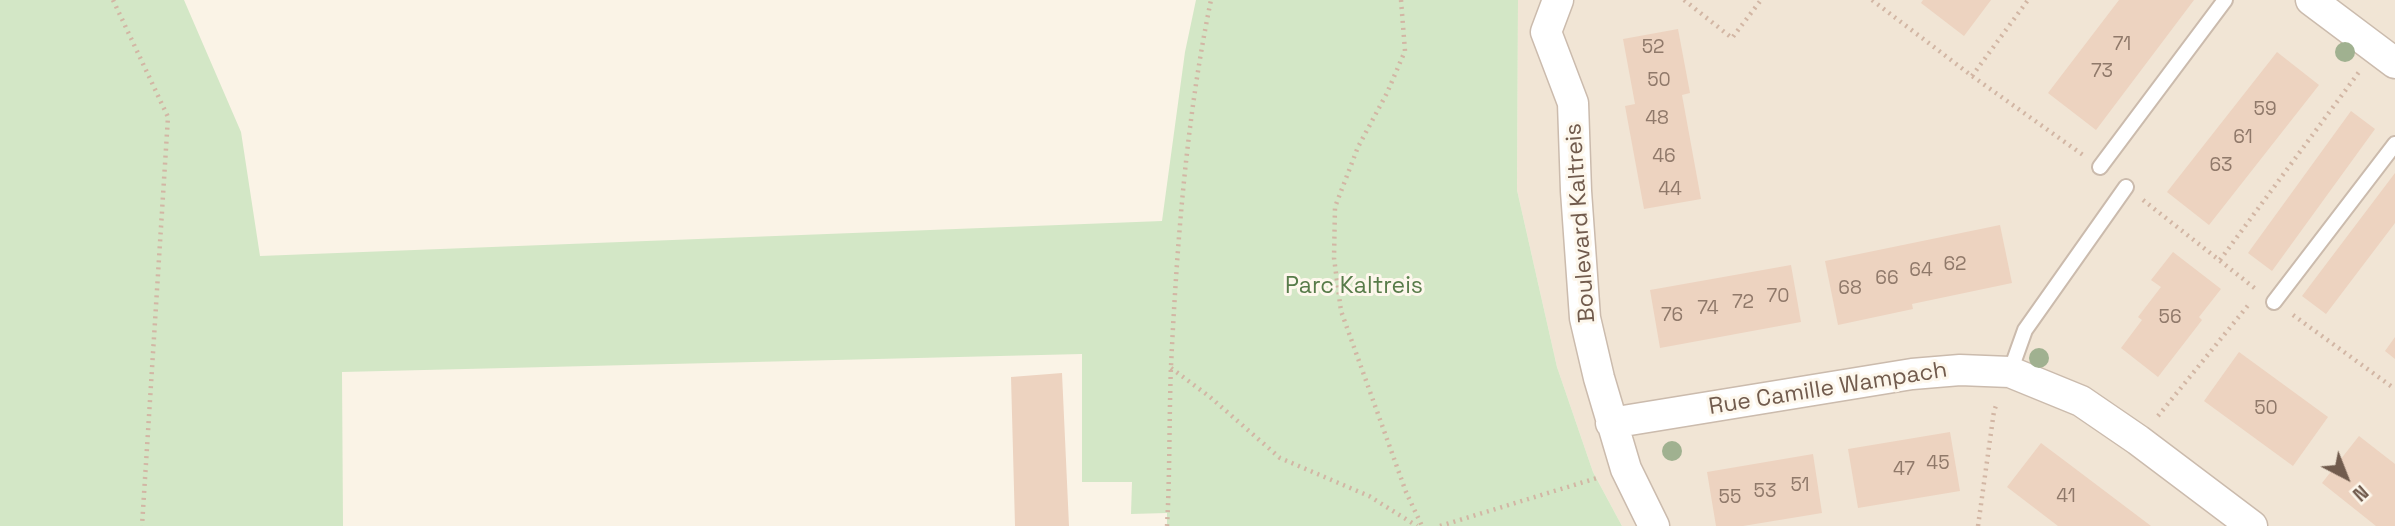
<!DOCTYPE html>
<style>
body{margin:0}
#map{position:relative;width:2395px;height:526px;overflow:hidden;background:#faf3e6;font-family:"Space Grotesk",sans-serif}
canvas{display:block}
.north{position:absolute;left:2311px;top:442px;width:70px;height:70px;-webkit-text-stroke:5px #fdf7ec;paint-order:stroke;rotate:138deg;font-size:19px;font-weight:700;line-height:28px;text-align:center;color:#715b4d}
.north::after{content:'';display:block;margin:auto;width:24px;height:32px;background:#715b4d;clip-path:polygon(50% 0,100% 100%,50% 72%,0 100%)}
</style>
<div id="map">
<canvas width="2395" height="526"></canvas>
<div class="north">N</div>
</div>
<script>
const context = document.querySelector('canvas').getContext('2d');
context.lineJoin = 'round';
function paint(path, color) { context.fillStyle = color; context.fill(path, 'evenodd'); }
function stroke(path, color, width, dash) { context.strokeStyle = color; context.lineWidth = width; context.lineCap = dash ? 'butt' : 'round'; context.setLineDash(dash || []); context.stroke(path); }
function write(font, color, halo, rows, align = 'center') {
  context.font = font + ' "Space Grotesk",sans-serif'; context.lineWidth = 6; context.setLineDash([]); context.textBaseline = 'middle'; context.strokeStyle = halo; context.fillStyle = color; for (const [text, x, y, turn = 0] of rows) {
    context.save(); context.translate(x, y); context.rotate((+turn || 0) * Math.PI / 180); context.textAlign = isNaN(turn) ? turn : align; if (halo) context.strokeText(text, 0, 0); context.fillText(text, 0, 0); context.restore();
  }
}
const residential = new Path2D(`
 M 1518,0 L 2395,0 L 2395,526 L 1622,526 L 1593,472 L 1557,367 L 1517,190 Z`);
const green = new Path2D(`
 M 0,0 L 184,0 L 241,132 L 260,256 L 1162,221 L 1185,52 L 1196,0 L 1518,0 L 1517,190 L 1557,367 L 1593,472 L 1622,526 L 1167,526 L 1167,513 L 1131,514 L 1132,482 L 1082,482 L 1082,354 L 342,372 L 343,526 L 0,526 Z`);
const building = new Path2D(`
 M 1923,0 L 1991,0 L 1964,36 L 1921,3 Z
 M 2119,0 L 2194,0 L 2096,130 L 2048,93 Z
 M 1678,29 L 1690,93 L 1682,95 L 1701,199 L 1644,209 L 1625,106 L 1635,104 L 1623,39 Z
 M 2277,52 L 2319,85 L 2209,225 L 2167,192 Z
 M 2351,111 L 2375,129 L 2272,271 L 2248,253 Z
 M 2395,173 L 2395,223 L 2326,314 L 2302,296 Z
 M 2000,225 L 2012,283 L 1912,304 L 1913,309 L 1838,325 L 1825,261 Z
 M 2173,252 L 2221,289 L 2199,317 L 2202,320 L 2158,377 L 2121,348 L 2142,320 L 2138,317 L 2161,287 L 2151,280 Z
 M 1791,265 L 1801,322 L 1660,348 L 1650,290 Z
 M 2395,337 L 2395,359 L 2385,351 Z
 M 2239,352 L 2328,417 L 2293,466 L 2204,401 Z
 M 1062,373 L 1069,526 L 1015,526 L 1011,377 Z
 M 1950,432 L 1960,491 L 1858,508 L 1848,449 Z
 M 2359,436 L 2395,464 L 2395,526 L 2376,526 L 2322,483 Z
 M 2041,443 L 2069,464 L 2151,526 L 2058,526 L 2007,487 Z
 M 1813,454 L 1822,513 L 1743,526 L 1716,526 L 1707,472 Z`);
const path = new Path2D(`
 M 113,0 L 168,117 L 142,526
 M 1401,0 L 1405,51 L 1387,93 L 1358,147 L 1335,207 L 1334,258 L 1341,311 L 1406,492 L 1422,526
 M 1684,0 L 1732,38 L 1761,0
 M 1872,0 L 1972,76 L 2083,155
 M 1972,76 L 2028,0
 M 2143,200 L 2257,290
 M 2220,260 L 2359,72
 M 2293,315 L 2395,389
 M 1171,368 L 1210,397 L 1280,458 L 1369,496 L 1417,526
 M 2158,416 L 2250,303
 M 1167,526 C 1170,473 1169,419 1171,366 C 1177,244 1186,120 1211,0
 M 1440,526 L 1597,478
 M 1978,526 L 1994,411 L 1997,403`);
const service = new Path2D(`
 M 2100,167 L 2225,0
 M 2274,302 L 2395,144
 M 2010,372 L 2025,330 L 2126,187`);
const minor = new Path2D(`
 M 1558,0 L 1546,32 L 1573,103 L 1576,191 L 1585,318 L 1599,378 L 1626,469 L 1654,526
 M 2311,0 L 2395,63
 M 1611,423 L 1912,374 L 1960,370 L 2010,372 L 2081,401 L 2138,440 L 2252,526`);
const trees = [
 [2345,52],
 [2039,358],
 [1672,451]
];
const numberNames = [
 ["71",2122,45],
 ["52",1653,48],
 ["73",2102,72],
 ["50",1659,81],
 ["59",2265,110],
 ["48",1657,119],
 ["61",2243,138],
 ["46",1664,157],
 ["63",2221,166],
 ["44",1670,190],
 ["62",1955,265],
 ["64",1921,271],
 ["66",1887,279],
 ["68",1850,289],
 ["70",1778,297],
 ["72",1743,303],
 ["74",1708,309],
 ["76",1672,316],
 ["56",2170,318],
 ["50",2266,409],
 ["45",1938,464],
 ["47",1904,470],
 ["51",1800,486],
 ["53",1765,492],
 ["41",2066,497],
 ["55",1730,498]
];
const streetNames = [
 ["Boulevard Kaltreis",1581,223,-94],
 ["Rue Camille Wampach",1828,389,-9]
];
const parkNames = [
 ["Parc Kaltreis",1354,287]
];
paint(residential, '#f1e5d5');
paint(green, '#d3e7c6');
paint(building, '#edd3c0');
stroke(service, '#cbbbad', 18);
stroke(minor, '#cbbbad', 33);
stroke(path, '#d2b6a4', 4.5, [2, 5]);
stroke(service, '#fff', 14);
stroke(minor, '#fff', 30);
context.fillStyle = '#a0b190';
for (const [x, y] of trees) { context.beginPath(); context.arc(x, y, 10, 0, 2 * Math.PI); context.fill(); }
write('19px', '#90796a', null, numberNames);
write('23px', '#715b4d', '#fdf7ec', streetNames);
write('23px', '#577b49', '#fdf7ec', parkNames);
</script>
